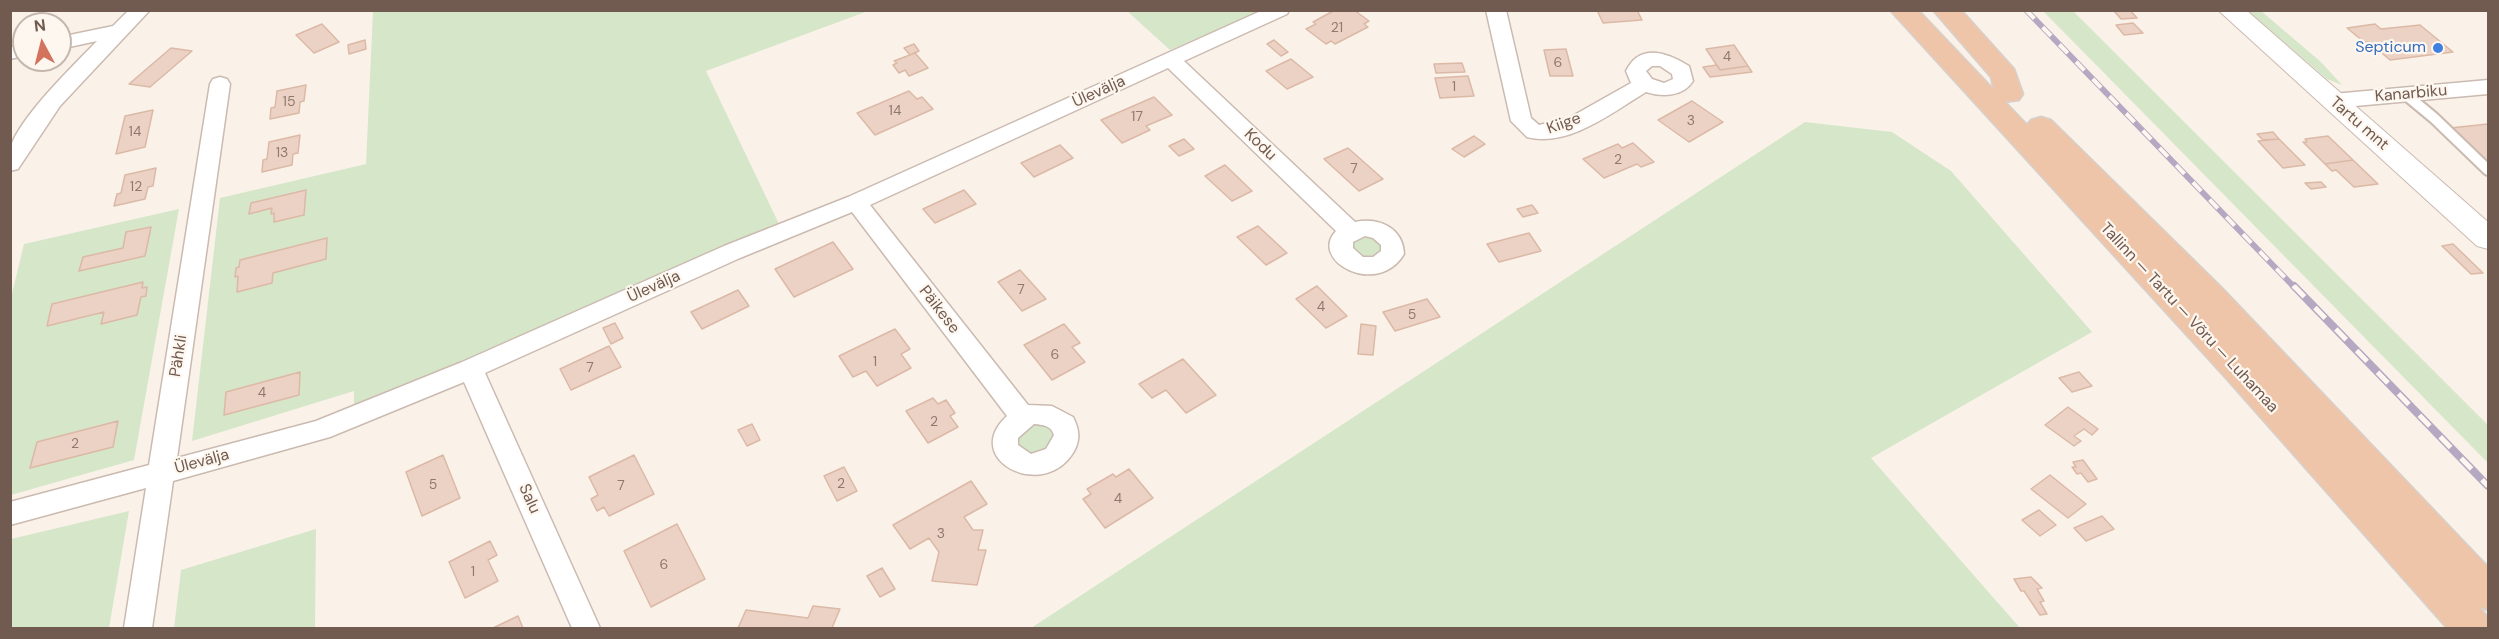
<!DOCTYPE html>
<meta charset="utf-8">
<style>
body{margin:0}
#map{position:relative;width:2499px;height:639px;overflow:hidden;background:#faf2e9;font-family:"DM Sans",sans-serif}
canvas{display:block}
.frame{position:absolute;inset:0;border:12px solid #715a50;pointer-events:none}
.north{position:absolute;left:12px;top:12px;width:60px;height:60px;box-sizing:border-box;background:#fdf7ef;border:2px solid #c5b8af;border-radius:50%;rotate:353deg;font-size:16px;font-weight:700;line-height:24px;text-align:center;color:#715a50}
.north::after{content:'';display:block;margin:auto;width:21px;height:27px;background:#d3735e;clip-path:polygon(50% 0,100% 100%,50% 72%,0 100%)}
</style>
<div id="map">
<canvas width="2499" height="639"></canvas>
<div class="frame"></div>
<div class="north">N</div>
</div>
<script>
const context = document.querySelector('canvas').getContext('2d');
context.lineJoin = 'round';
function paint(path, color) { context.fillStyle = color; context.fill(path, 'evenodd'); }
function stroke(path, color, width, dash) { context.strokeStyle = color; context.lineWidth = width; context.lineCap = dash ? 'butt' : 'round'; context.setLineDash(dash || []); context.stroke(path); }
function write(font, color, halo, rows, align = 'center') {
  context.font = font + ' "DM Sans",sans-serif'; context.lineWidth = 4.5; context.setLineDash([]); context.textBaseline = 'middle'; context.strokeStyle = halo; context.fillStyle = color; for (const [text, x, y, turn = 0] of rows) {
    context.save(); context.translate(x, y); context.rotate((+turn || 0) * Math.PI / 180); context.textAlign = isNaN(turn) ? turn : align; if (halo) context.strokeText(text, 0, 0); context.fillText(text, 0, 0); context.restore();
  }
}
const green = new Path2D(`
 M 373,11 L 868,11 L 706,71 L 779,224 L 354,407 L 354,391 L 192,441 L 220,198 L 366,164 Z
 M 1127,11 L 1262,11 L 1170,50 Z
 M 2043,11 L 2073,11 L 2488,425 L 2488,463 Z
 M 2248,11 L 2261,11 L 2321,62 L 2342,85 L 2327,79 Z
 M 1805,122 L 1892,132 L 1951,171 L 2092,332 L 1871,458 L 2020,628 L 1031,628 Z
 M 179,209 L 134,460 L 11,495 L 10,302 L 24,244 Z
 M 1366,235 L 1381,240 L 1384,253 L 1364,261 L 1348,244 Z
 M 1037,423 L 1043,423 L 1054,429 L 1056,444 L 1034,456 L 1019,448 L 1017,438 L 1030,425 Z
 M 129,511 L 109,628 L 11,628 L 11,539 Z
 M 316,529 L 315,628 L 174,628 L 181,570 Z`);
const building = new Path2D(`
 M 1335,10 L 1354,10 L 1369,21 L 1364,24 L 1368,27 L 1335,44 L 1331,41 L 1326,44 L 1306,29 L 1316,24 L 1313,22 Z
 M 1597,10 L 1637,10 L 1642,20 L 1603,23 Z
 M 2103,10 L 2130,10 L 2137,18 L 2121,19 L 2114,11 Z
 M 2133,23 L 2143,33 L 2124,35 L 2116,25 Z
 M 322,24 L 339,42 L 314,53 L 296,35 Z
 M 2375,24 L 2381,29 L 2420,25 L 2453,52 L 2390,60 L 2369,42 L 2364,42 L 2347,28 Z
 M 365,40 L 366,49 L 349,54 L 348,45 Z
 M 1274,40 L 1288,52 L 1281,56 L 1267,44 Z
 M 914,44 L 919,51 L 910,55 L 904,48 Z
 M 1734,45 L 1748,66 L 1720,70 L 1706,49 Z
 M 171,48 L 192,51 L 150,87 L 129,84 Z
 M 1566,49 L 1573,76 L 1550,76 L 1544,50 Z
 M 915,53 L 928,68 L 909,76 L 905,70 L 899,73 L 893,65 L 897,63 L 894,61 Z
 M 1291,59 L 1313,77 L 1287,89 L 1266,71 Z
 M 1462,63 L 1465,72 L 1436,73 L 1434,64 Z
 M 1717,65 L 1720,70 L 1748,66 L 1752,72 L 1710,77 L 1703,67 Z
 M 1468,76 L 1474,96 L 1440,98 L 1435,78 Z
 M 306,85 L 304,101 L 300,102 L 299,113 L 270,119 L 271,108 L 275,107 L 277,91 Z
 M 909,91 L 917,99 L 922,97 L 933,109 L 875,135 L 857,113 Z
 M 1154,97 L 1172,115 L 1146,126 L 1150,130 L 1122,143 L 1101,120 Z
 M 1692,101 L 1723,122 L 1689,142 L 1658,120 Z
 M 153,110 L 145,147 L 116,154 L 125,116 Z
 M 2488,124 L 2488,163 L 2450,128 Z
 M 2273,132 L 2279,139 L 2263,140 L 2257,134 Z
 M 300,135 L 298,153 L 293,154 L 292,165 L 262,172 L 263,160 L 267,159 L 269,142 Z
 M 1474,136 L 1485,144 L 1464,157 L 1452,149 Z
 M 2328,136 L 2353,160 L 2325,164 L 2303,142 L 2307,142 L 2305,139 Z
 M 1184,139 L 1194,149 L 1179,156 L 1169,146 Z
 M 2279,139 L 2305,165 L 2283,168 L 2258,141 Z
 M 1633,143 L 1654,162 L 1641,167 L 1637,164 L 1604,178 L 1583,159 L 1618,144 L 1622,148 Z
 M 1060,145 L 1073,158 L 1034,177 L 1021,163 Z
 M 1348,148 L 1383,179 L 1359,191 L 1324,159 Z
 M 2353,160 L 2378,184 L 2354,187 L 2336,170 L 2332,171 L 2325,164 Z
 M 1225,165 L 1252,191 L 1232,201 L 1205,176 Z
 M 156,168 L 153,186 L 148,187 L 145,199 L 114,206 L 117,194 L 121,193 L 125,175 Z
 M 2321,182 L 2326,187 L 2311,189 L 2305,183 Z
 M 306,190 L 304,215 L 274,222 L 274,213 L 271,214 L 272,208 L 249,214 L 251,203 Z
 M 964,190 L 976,204 L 935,223 L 923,209 Z
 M 1532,205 L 1538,213 L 1523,217 L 1517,209 Z
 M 1258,226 L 1287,253 L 1266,265 L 1237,237 Z
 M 151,227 L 145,256 L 79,271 L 83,257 L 123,248 L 126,232 Z
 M 1529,233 L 1541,251 L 1499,262 L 1487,244 Z
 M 327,238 L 326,259 L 273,273 L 272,283 L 237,292 L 238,276 L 235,277 L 236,268 L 239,267 L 240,260 Z
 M 833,242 L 853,269 L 794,297 L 775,269 Z
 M 2453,244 L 2483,273 L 2471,274 L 2442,246 Z
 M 1020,270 L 1046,299 L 1022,311 L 998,282 Z
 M 143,282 L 142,288 L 147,287 L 146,296 L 141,297 L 137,315 L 101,324 L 104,312 L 47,326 L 52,304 Z
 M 1317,286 L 1347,316 L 1326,328 L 1296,299 Z
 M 738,290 L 749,306 L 702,329 L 691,312 Z
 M 1427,299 L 1440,317 L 1395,331 L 1383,312 Z
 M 615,323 L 623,338 L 611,344 L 603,328 Z
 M 1064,324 L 1080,343 L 1072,347 L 1085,362 L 1052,380 L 1024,345 Z
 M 1361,324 L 1376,326 L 1373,355 L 1358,354 Z
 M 895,329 L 910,349 L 901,354 L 911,368 L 877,386 L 866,371 L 853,377 L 839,356 Z
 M 609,346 L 621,367 L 571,390 L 560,369 Z
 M 1183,359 L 1216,395 L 1186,413 L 1166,390 L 1152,398 L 1139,384 Z
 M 300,372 L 299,395 L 224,415 L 226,392 Z
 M 2079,372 L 2092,386 L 2072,392 L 2059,378 Z
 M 933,398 L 938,404 L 946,400 L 955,413 L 950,416 L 958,427 L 928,443 L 906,411 Z
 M 2068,407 L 2098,429 L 2092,435 L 2084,429 L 2074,436 L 2081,441 L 2074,446 L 2045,425 Z
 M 118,421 L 113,447 L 30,468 L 37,442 Z
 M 752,424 L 760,440 L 747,446 L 738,430 Z
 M 443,455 L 460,498 L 422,516 L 406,472 Z
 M 634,455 L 654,494 L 609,516 L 604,507 L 597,511 L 591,499 L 598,495 L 589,477 Z
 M 2083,460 L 2097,479 L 2088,482 L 2081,473 L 2077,474 L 2072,467 L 2076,467 L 2073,462 Z
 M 844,467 L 857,491 L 837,501 L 824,476 Z
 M 1129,469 L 1153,498 L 1105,528 L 1083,499 L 1091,494 L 1087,489 L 1113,474 L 1116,477 Z
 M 2050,475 L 2086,504 L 2068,518 L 2031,489 Z
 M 971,481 L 987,504 L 964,517 L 973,530 L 983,530 L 978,550 L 986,550 L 977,585 L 932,581 L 939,552 L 929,538 L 910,549 L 893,525 Z
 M 2039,510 L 2056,525 L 2040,536 L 2022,520 Z
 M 2102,516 L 2114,529 L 2086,541 L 2074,528 Z
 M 677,524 L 705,579 L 651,607 L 624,551 Z
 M 490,541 L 497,555 L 488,560 L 498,581 L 465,598 L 449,562 Z
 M 882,568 L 895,589 L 880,597 L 867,576 Z
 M 2031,577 L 2042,588 L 2037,589 L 2044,601 L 2040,602 L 2047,614 L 2040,615 L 2024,591 L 2021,591 L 2014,579 Z
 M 813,606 L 840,609 L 832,628 L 738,628 L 746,610 L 808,618 Z
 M 518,616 L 523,628 L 493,628 Z`);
const service = new Path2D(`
 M 2405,94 L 2434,118 L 2488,170`);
const minor = new Path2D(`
 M 129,10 L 150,10 L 60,106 L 18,169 L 10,171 C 10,163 8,151 12,143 C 26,111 72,67 97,41 L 60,49 L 60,37 L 113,26 Z
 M 1263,10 L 1289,10 L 1287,14 L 1184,61 L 1355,222 C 1379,217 1403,228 1404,254 C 1378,298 1308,261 1336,231 L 1168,68 L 870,205 L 1028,405 L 1052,406 L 1073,417 C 1080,431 1081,442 1071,456 C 1039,500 961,458 1007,416 L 852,212 L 740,258 L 485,373 L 600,628 L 572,628 L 464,382 L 330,437 L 173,481 L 152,628 L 124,628 L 146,488 L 10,525 L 10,502 L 149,465 L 210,84 L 213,79 L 220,77 L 227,79 L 230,84 L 177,458 L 316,421 L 462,362 L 724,246 L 848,197 ZM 1365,236 L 1373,238 L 1381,245 L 1381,251 L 1373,257 L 1363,257 L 1353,248 L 1353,242 ZM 1034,424 C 1043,425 1051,425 1054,435 L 1046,449 L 1031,454 L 1018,445 L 1018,438 Z
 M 1486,10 L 1506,10 L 1531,118 L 1539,125 L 1569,118 L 1631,83 L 1626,71 C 1640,42 1668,53 1689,66 L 1693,81 C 1683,97 1662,97 1646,92 C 1613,112 1568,148 1527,137 L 1511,121 ZM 1652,66 L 1660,66 L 1672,74 L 1673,79 L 1664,83 L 1652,79 L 1646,71 Z
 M 24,44 L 24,56 L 10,59 L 10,47 Z
 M 2488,80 L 2488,94 L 2333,108 L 2326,106 L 2323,101 L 2326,96 L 2333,94 Z`);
const tertiary = new Path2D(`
 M 2218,10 L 2246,10 L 2488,222 L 2488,249 L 2477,246 Z`);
const trunk = new Path2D(`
 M 1890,10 L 1918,10 L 1994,90 L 1991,77 L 1933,10 L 1961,10 L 2014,69 L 2023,94 L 2019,100 L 2005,102 L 2027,125 L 2031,120 L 2041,117 L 2051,120 L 2221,287 L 2488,567 L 2488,610 L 2478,606 L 2486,615 L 2488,628 L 2447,628 L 2225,377 Z`);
const railFar1 = new Path2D(`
 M 2026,10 L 2295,288`);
const rail = new Path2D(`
 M 2294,286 L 2488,486`);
const markers = [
 [2438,48,6,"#3f7fe0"]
];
const numberNames = [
 ["21",1337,28],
 ["4",1727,57],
 ["6",1558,63],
 ["1",1454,87],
 ["15",289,102],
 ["14",895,111],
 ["17",1137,117],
 ["3",1691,121],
 ["14",135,132],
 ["13",282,153],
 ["2",1618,160],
 ["7",1354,169],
 ["12",136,187],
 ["7",1021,290],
 ["4",1321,307],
 ["5",1412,315],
 ["6",1055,355],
 ["1",875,362],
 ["7",590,368],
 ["4",262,393],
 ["2",934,422],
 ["2",75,444],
 ["2",841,484],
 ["5",433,485],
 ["7",621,486],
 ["4",1118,499],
 ["3",941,534],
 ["6",664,565],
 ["1",473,572]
];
const shopNames = [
 ["Septicum",2426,48]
];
const streetNames = [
 ["Ülevälja",1099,92,-24],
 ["Kanarbiku",2411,94,-5],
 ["Kiige",1564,124,-20],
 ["Tartu mnt",2359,124,41],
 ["Kodu",1260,145,44],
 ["Ülevälja",654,287,-24],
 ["Päikese",939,310,52],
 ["Tallinn — Tartu — Võru — Luhamaa",2189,318,47],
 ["Pähkli",179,356,-81],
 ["Ülevälja",202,462,-15],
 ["Salu",529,499,66]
];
paint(green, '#d6e6c9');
paint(building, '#ecd2c4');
stroke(building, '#dcb9a6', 1.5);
stroke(service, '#cbbab0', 14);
stroke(minor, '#cbbab0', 3);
stroke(tertiary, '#cbbab0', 2);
stroke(trunk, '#d7d1ce', 3);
stroke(service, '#fff', 10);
paint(minor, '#fff');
paint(tertiary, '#fff');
paint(trunk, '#eec5a9');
stroke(railFar1, '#b5a8c2', 6);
stroke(rail, '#b5a8c2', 8);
stroke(railFar1, '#fdf7ef', 4, [12]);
stroke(rail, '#fdf7ef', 5, [15]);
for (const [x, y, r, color] of markers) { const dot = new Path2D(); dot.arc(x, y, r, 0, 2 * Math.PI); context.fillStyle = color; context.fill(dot); stroke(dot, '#fdf7ef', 2); }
write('14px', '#90786d', null, numberNames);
write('16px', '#366cbe', '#fdf7ef', shopNames, 'right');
write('16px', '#715a50', '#fdf7ef', streetNames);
</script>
